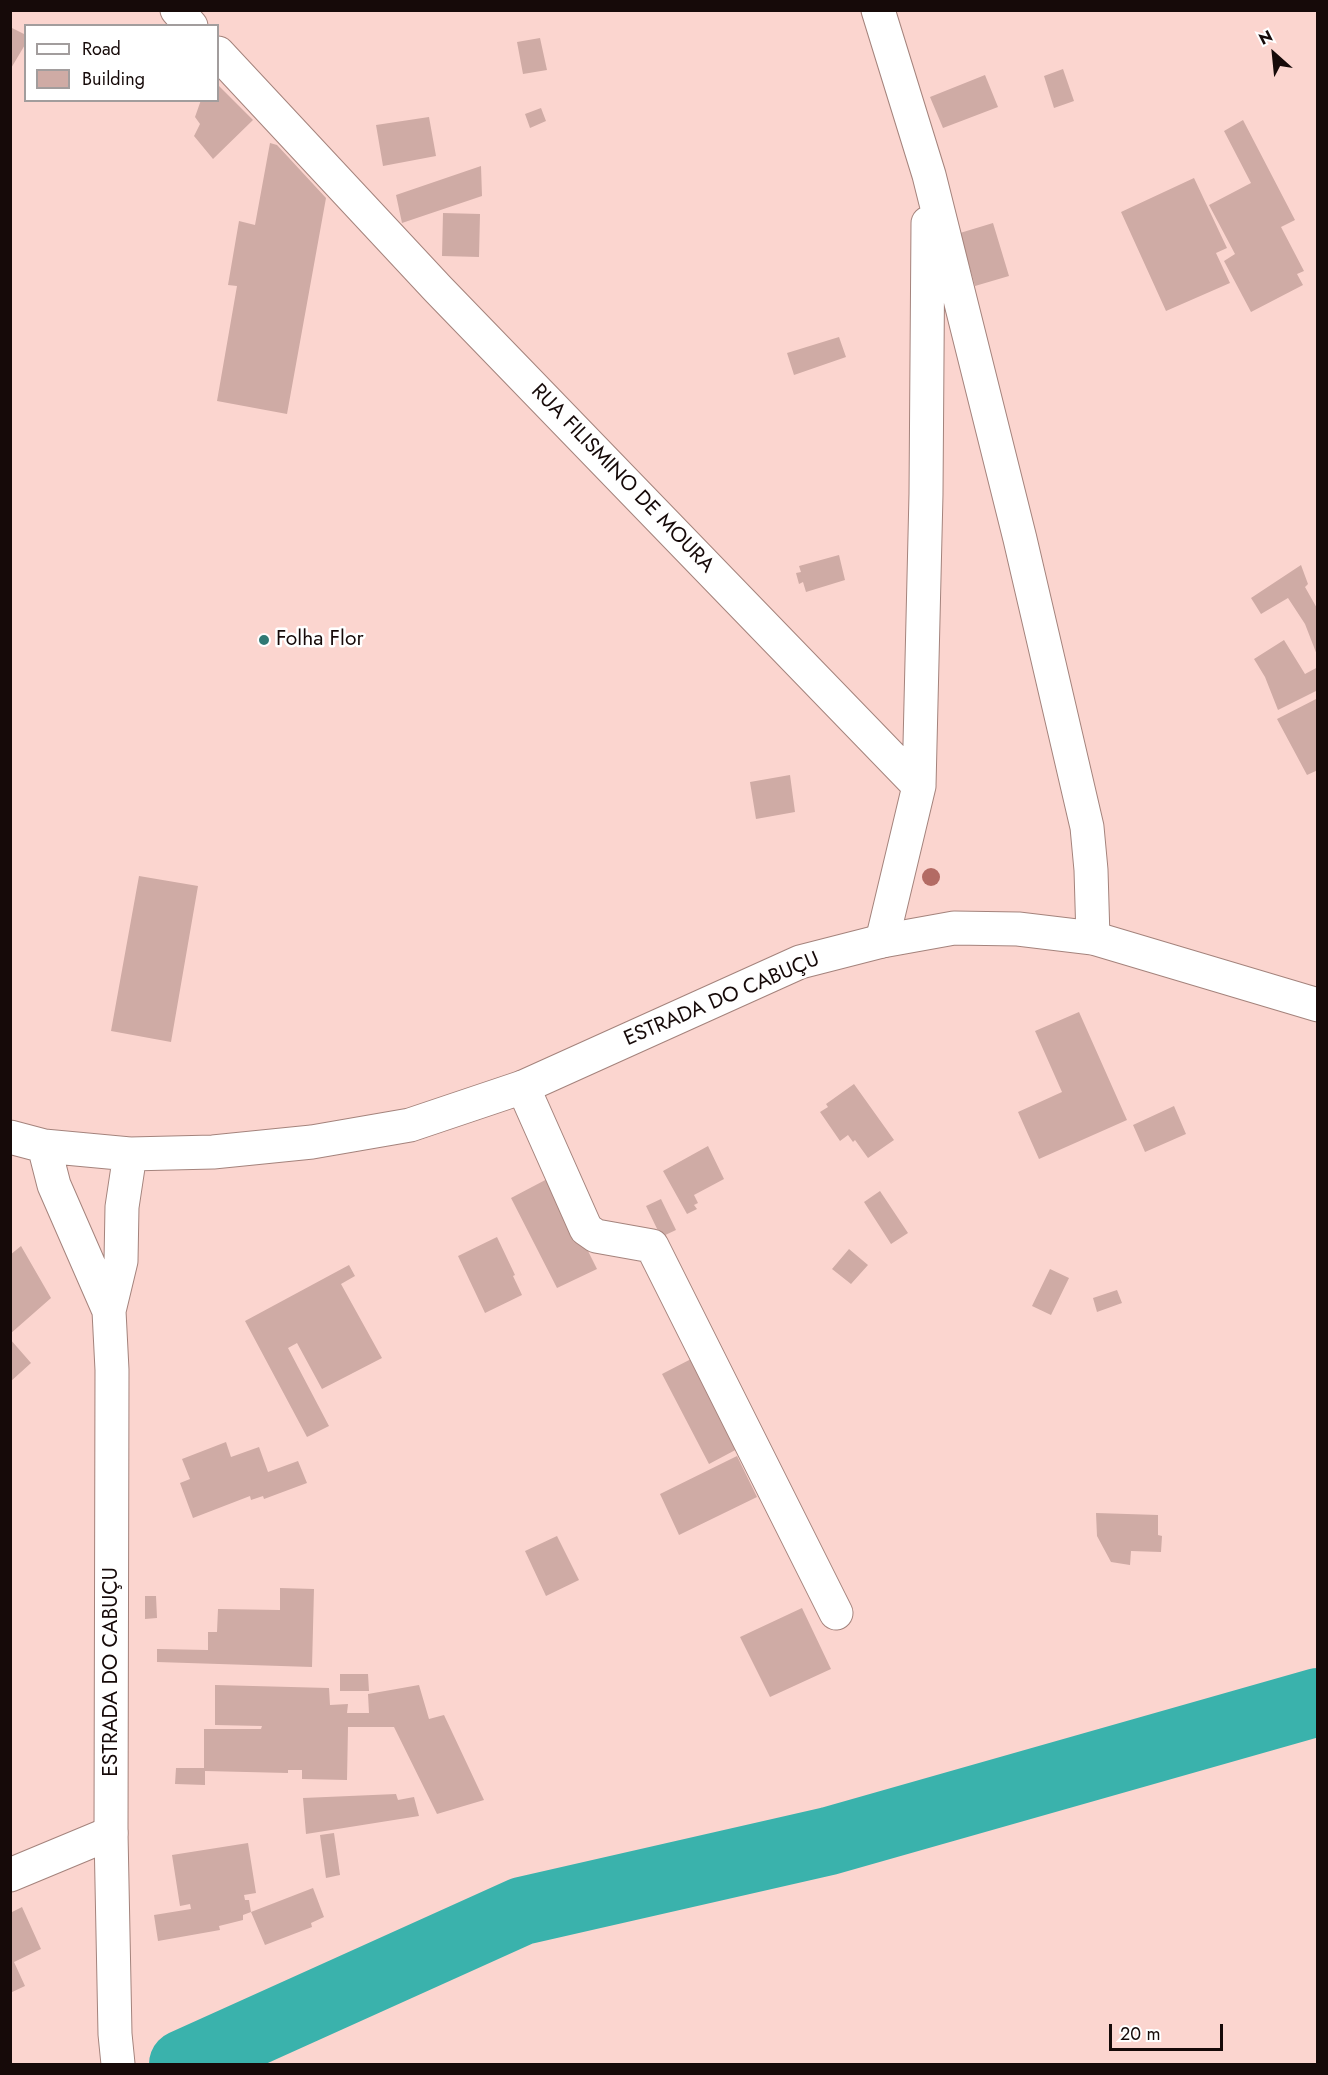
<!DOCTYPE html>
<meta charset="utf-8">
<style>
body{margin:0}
#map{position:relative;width:1328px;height:2075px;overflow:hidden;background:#fbd5cf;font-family:Jost,sans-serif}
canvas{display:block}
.frame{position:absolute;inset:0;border:12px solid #160a09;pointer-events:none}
.legend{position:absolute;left:24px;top:24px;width:195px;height:78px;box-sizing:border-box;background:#fff;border:2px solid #a29d9d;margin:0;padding:8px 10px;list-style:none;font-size:18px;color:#160a09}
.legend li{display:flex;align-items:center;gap:12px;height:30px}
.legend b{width:30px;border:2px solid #a29d9d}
.north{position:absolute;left:1244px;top:24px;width:60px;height:60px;-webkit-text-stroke:4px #fff;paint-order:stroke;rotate:333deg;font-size:16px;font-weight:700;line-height:24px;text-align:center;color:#160a09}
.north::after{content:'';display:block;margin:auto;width:21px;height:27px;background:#160a09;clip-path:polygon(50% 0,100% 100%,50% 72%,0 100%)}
.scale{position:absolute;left:1109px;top:2024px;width:114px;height:27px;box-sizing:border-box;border:3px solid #160a09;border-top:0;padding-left:8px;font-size:18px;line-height:21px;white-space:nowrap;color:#160a09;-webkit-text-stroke:4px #fff;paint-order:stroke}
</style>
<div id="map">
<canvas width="1328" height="2075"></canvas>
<div class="frame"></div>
<ul class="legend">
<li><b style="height:8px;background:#fff"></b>Road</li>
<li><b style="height:16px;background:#cfaba5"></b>Building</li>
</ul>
<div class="north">N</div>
<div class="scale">20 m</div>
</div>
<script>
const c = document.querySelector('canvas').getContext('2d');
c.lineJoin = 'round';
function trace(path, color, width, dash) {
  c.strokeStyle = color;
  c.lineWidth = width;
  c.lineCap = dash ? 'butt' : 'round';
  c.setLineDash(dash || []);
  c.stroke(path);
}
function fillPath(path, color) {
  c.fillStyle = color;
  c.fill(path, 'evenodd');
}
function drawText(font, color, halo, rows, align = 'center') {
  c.font = font + ' Jost,sans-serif';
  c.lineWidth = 5;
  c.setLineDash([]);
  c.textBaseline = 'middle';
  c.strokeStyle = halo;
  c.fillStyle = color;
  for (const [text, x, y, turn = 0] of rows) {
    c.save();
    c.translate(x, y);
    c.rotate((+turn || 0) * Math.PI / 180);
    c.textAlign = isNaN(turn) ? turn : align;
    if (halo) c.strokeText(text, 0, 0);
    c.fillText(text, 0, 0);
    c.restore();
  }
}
const river = new Path2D(`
 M183,2064L522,1911L829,1841L1318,1702`);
const building = new Path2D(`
 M10,27L26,35V43L10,70Z
 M540,38L547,70L523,74L517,42Z
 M1063,69L1074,101L1054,108L1044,76Z
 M985,75L998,107L943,128L930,97Z
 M218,85L253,120L213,159L194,136L200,124L195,117L201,100H218Z
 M541,108L546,121L530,128L525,114Z
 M429,117L436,156L383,166L376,125Z
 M1243,120L1295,220L1281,227L1304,271L1297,274L1303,285L1251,312L1224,261L1235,254L1209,205L1251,183L1224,131Z
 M270,143L277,145L326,198L287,414L217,401L237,286L228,285L239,221L255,225Z
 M481,166L482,196L402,223L396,195Z
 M1194,178L1227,248L1216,253L1230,283L1166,311L1121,212Z
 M443,213L480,214L479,257L442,256Z
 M993,223L1009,276L975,286L960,233Z
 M839,337L846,357L794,375L787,353Z
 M839,555L845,580L806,592L803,582L799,584L796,573L801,572L799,566Z
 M1301,565L1308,584L1305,587L1318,610L1317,655L1305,624L1288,598L1261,614L1251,598Z
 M1284,640L1305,674L1318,667V690L1278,710L1265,677L1254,659Z
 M1318,698V770L1307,775L1277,719Z
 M790,775L795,812L756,819L750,782Z
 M139,876L198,886L171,1042L111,1031Z
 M1079,1012L1127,1120L1039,1159L1018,1112L1062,1092L1035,1031Z
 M854,1084L894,1140L868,1158L855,1140L853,1142L848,1135L840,1141L820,1112L828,1107L826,1104Z
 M1174,1106L1186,1134L1145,1152L1133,1125Z
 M708,1146L724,1179L694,1195L698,1203L694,1205L697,1209L687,1214L663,1171Z
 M551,1177L597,1269L557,1288L511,1198Z
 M880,1191L908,1233L891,1244L864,1202Z
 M661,1199L676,1230L661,1237L646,1206Z
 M497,1237L515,1275L513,1276L522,1295L485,1313L458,1256Z
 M21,1246L51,1298L10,1334V1255Z
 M849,1249L868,1265L851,1284L832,1269Z
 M349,1265L355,1276L341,1284L382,1358L322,1389L297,1343L288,1348L329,1426L307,1437L245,1321Z
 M1050,1269L1069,1278L1051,1315L1032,1306Z
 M1117,1290L1122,1303L1097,1312L1093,1298Z
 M10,1339L31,1363L10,1382Z
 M695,1357L741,1447L709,1464L662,1374Z
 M226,1442L231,1457L259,1447L268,1472L298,1461L307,1483L264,1499L263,1496L251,1500L250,1496L193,1518L180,1483L190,1479L182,1459Z
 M737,1456L757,1497L679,1535L660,1494Z
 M1096,1513L1158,1515V1535L1162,1536L1161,1552L1131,1551L1130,1565L1111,1562L1097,1536Z
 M557,1536L579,1580L546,1596L525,1551Z
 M280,1588L314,1589L312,1667L157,1662V1649L208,1650V1632H217L218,1609L280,1610Z
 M145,1596H156L157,1618L145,1619Z
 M802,1608L831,1669L770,1697L740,1637Z
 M340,1674H368L369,1691H340Z
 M215,1685L329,1688L330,1705L348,1704L347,1713H369L368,1694L419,1685L429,1719L444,1715L484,1800L437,1814L394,1727H348L347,1780L302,1779V1770H288V1773L205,1771V1785L175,1784L176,1768H204V1729H261L262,1726L215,1725Z
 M396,1794L398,1800L414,1797L419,1816L306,1834L303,1798Z
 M334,1833L340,1875L326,1878L320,1835Z
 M248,1843L256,1893L244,1895L245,1900H249L251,1912L243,1915V1920L219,1926L220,1930L158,1941L154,1915L191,1909L190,1904L180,1906L172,1855Z
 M313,1888L324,1917L311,1923L312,1927L265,1945L251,1912Z
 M22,1907L41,1949L14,1962L25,1986L10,1993V1913Z`);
const street = new Path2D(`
 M177,10L191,26
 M878,10L929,175L1020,539L1087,827L1091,870L1093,938
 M218,53L438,289L919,786L882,941
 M919,786L926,494L928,223
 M523,1087L586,1229L596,1236L652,1246L836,1613
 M10,1875L111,1833`);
const secondary = new Path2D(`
 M10,1137L44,1146L130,1154L213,1152L312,1142L410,1125L523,1087L800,962L882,941L954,928L1018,929L1093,938L1318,1005
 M44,1146L54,1185L109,1311
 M118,2064L115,2034L111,1833L112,1370L109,1311L121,1261L122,1207L130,1154`);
const trees = [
 [931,877]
];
const markers = [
 [264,640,6,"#307974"]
];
const streetNames = [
 ["RUA FILISMINO DE MOURA",622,479,46],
 ["ESTRADA DO CABUÇU",722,1000,-23],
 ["ESTRADA DO CABUÇU",112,1672,-90]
];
const poiNames = [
 ["Folha Flor",276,640]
];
trace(river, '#3ab2ac', 68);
fillPath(building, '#cfaba5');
trace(street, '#a4837c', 35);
trace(secondary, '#a4837c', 35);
trace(street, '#fff', 33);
trace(secondary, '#fff', 33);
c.fillStyle = '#b36b64';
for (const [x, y] of trees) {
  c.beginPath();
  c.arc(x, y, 9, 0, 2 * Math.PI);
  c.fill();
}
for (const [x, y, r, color] of markers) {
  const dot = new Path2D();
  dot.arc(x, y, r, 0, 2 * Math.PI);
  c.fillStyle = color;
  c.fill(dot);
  trace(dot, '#fff', 2);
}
drawText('21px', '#160a09', '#fff', streetNames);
drawText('21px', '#160a09', '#fff', poiNames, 'left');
</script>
